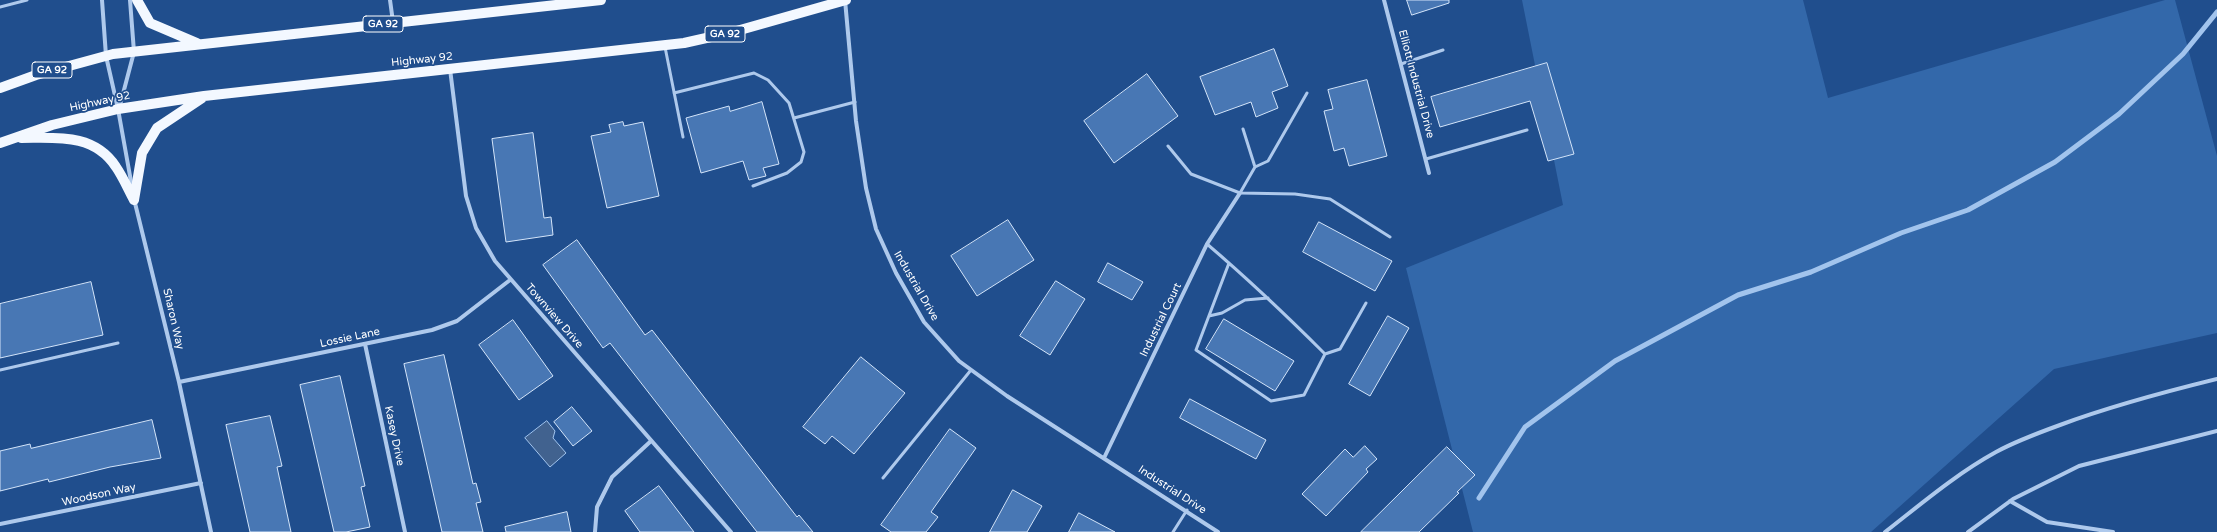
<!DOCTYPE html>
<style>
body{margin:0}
canvas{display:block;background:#204e8d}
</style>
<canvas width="2217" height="532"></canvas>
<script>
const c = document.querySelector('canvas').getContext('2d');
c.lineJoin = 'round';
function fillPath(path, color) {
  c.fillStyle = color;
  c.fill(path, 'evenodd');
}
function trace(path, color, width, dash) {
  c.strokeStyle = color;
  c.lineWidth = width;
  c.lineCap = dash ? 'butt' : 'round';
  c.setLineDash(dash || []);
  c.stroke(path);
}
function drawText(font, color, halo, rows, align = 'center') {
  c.font = font + ' "Varela Round",sans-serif';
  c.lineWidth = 3.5;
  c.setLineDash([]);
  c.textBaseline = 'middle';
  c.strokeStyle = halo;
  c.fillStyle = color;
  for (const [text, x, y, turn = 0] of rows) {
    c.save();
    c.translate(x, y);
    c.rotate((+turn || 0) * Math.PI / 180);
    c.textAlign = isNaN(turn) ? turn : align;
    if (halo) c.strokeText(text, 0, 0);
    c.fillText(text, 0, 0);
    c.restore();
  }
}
const green = new Path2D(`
 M1522,0H1803L1828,98L2165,0H2175L2217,156V333L2054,369L1871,532H1473L1406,268L1563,205Z`);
const water = new Path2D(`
 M547,421L555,431L553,438L566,453L550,467L525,438Z`);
const stream = new Path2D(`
 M1479,498L1525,427L1615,361L1738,295L1811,272L1901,233L1968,210L2055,162L2119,114L2183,54L2217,12`);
const building = new Path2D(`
 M1407,0H1449V3L1412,15Z
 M1274,49L1288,86L1272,92L1278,108L1256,117L1251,102L1215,115L1200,77Z
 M1547,63L1574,154L1548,161L1530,101L1440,127L1431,97Z
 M1147,74L1178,116L1114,163L1084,121Z
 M1367,80L1387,156L1349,166L1344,148L1334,151L1324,111L1333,109L1328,90Z
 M762,102L779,164L763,168L766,176L749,180L743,161L701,173L686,118L729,106L730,111Z
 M623,122L624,126L643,122L659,196L607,208L591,136L611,132L609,125Z
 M533,133L544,218L551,217L553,235L506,242L492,139Z
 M1008,220L1034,260L977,296L951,256Z
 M1319,222L1392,261L1375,291L1303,252Z
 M577,240L645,335L652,330L797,517L799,515L813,532H757L610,343L603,348L543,265Z
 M1108,263L1143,282L1132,300L1098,282Z
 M1056,281L1085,299L1050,355L1020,336Z
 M91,282L103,335L0,358V304Z
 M1388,316L1409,328L1370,396L1349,384Z
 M1224,319L1294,361L1275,391L1206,349Z
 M513,320L553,376L519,400L479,345Z
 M444,355L473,484L476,483L481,502L476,503L483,532H442L404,364Z
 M861,357L905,393L854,454L832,436L825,444L803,427Z
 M340,376L365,486L361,487L370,527L346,532H334L300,385Z
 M1190,399L1266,440L1256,459L1180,418Z
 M572,407L592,431L573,446L554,422Z
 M270,416L282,466L277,467L291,532H250L226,425Z
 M152,420L161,458L110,467L49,482L48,479L0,491V451L30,444L31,448Z
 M950,429L976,448L931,512L938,517L926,532H891L881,525Z
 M1365,446L1377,459L1366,469L1368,472L1326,516L1302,494L1345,449L1353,457Z
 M1447,447L1475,475L1457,492L1459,493L1419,532H1361Z
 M659,486L694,532H640L625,511Z
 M1013,490L1042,506L1027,532H990Z
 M567,512L571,532H506L505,527Z
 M1079,513L1115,532H1069Z`);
const lane = new Path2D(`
 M0,7L27,0
 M665,47L683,137
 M1401,64L1443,50
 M674,93L754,73L768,80L789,103L804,152L801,162L787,173L753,186
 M794,118L855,102
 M1243,129L1255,167
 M1168,146L1191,174L1240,193L1295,194L1330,199L1390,237
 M1426,159L1527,130
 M1240,193L1255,167L1268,161L1307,93
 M1207,244C1248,279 1287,316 1325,354L1304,395L1271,401L1196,350L1229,263
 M1209,316L1222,313L1245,300L1268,298
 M1325,354L1340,349L1366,303
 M0,370L118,343
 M883,478L971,370
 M1173,532L1187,510`);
const street = new Path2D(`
 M102,0L106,56L118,109L132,187
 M390,0L393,22
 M845,0L856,121L866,188L876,229L896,273L924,322L959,361L1007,396L1218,532
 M1384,0L1429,173
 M450,69L466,196L476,228L495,261L731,532
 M119,109L134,52L130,0
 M134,199L179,382L211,532
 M365,344L405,532
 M179,382L432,330L457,321L510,280
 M1104,458L1207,244L1240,193
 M2010,501L2047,522L2113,532
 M0,524L201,483
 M595,532L597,507L612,477L651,441
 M1885,532C1921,504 1956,474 1996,452C2016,441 2038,433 2060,425C2111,406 2164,392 2217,379
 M1968,532L2013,499L2079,466L2217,431`);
const primary = new Path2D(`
 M137,0L150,23L197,43
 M0,88L36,75L113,54L601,0
 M21,138C56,138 94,133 116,167C123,177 128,189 134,200
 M0,143L52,125L118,109L204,96L684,43L733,32L846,0
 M134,200L142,153L157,128L202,98`);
const shields = [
 [383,24,40],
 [725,34,40],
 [52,70,40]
];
const shieldNames = [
 ["GA 92",383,24],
 ["GA 92",725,34],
 ["GA 92",52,70]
];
const streetNames = [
 ["Highway 92",422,60,-6],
 ["Elliott Industrial Drive",1416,84,75],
 ["Highway 92",100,102,-12],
 ["Industrial Drive",916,286,60],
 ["Townview Drive",554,316,49],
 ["Sharon Way",173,319,77],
 ["Industrial Court",1161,320,-64],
 ["Lossie Lane",350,338,-12],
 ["Kasey Drive",394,436,78],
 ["Industrial Drive",1172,490,33],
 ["Woodson Way",99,495,-12]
];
fillPath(green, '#3368aa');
fillPath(water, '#41628f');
trace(water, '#a2c4ed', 1);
trace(stream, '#a2c4ed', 5);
fillPath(building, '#4877b4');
trace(building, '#d3e4f9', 1);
trace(lane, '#aec9ec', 3);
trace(street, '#aec9ec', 4);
trace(primary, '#f3f8ff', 10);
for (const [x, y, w] of shields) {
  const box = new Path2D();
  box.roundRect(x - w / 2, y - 8, w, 16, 3);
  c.fillStyle = '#204e8d';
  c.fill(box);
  trace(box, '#fff', 1);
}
drawText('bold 10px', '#fff', null, shieldNames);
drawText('11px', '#fff', '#204e8d', streetNames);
</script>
